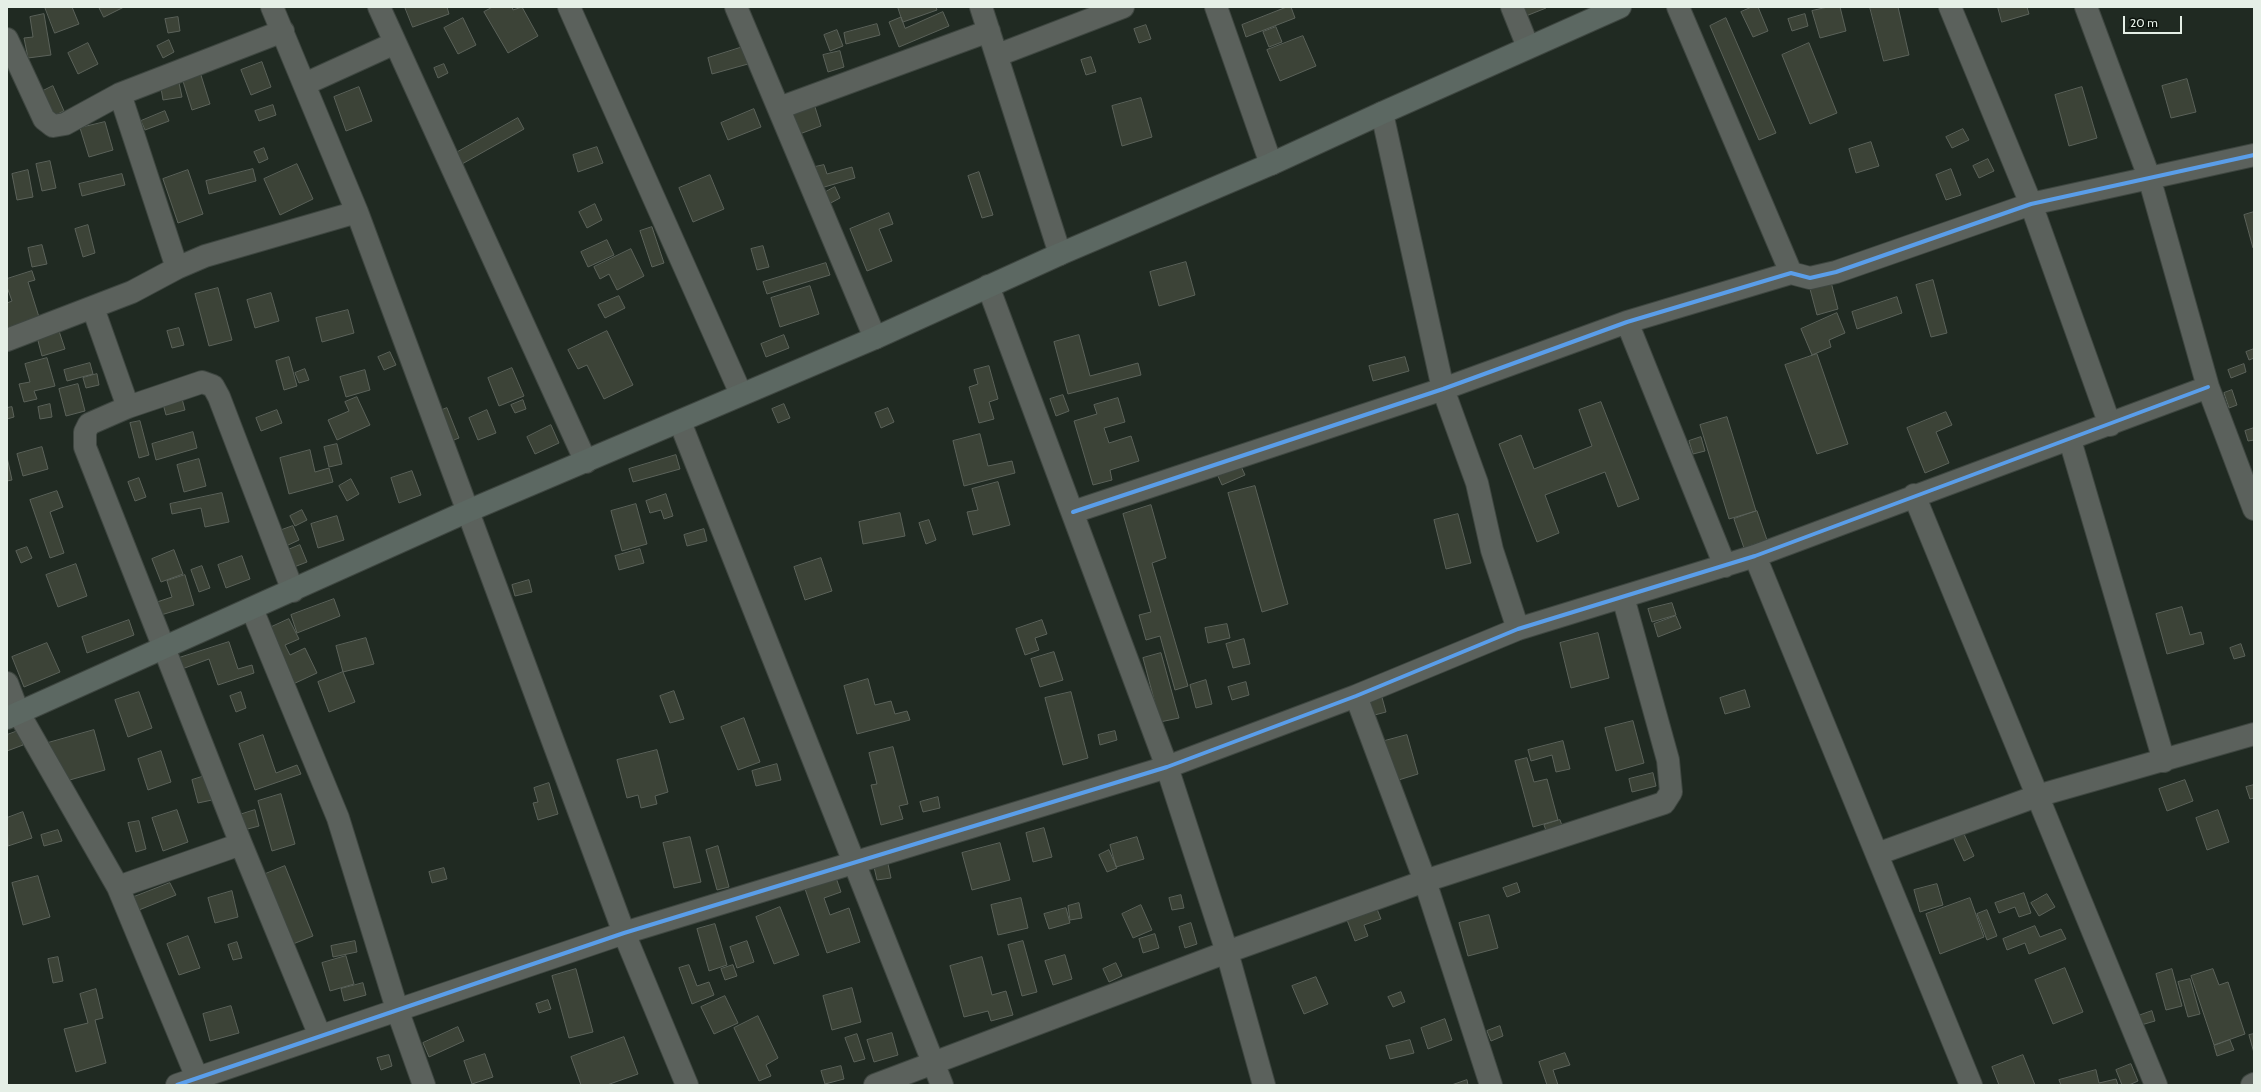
<!DOCTYPE html>
<style>
body{margin:0}
#map{position:relative;width:2261px;height:1092px;overflow:hidden;background:#202a22;font-family:Cabin,sans-serif}
canvas{display:block}
.frame{position:absolute;inset:0;border:8px solid #e5efe6;pointer-events:none}
.scale{position:absolute;left:2123px;top:16px;width:59px;height:18px;box-sizing:border-box;border:2px solid #e5efe6;border-top:0;padding-left:5px;font-size:12px;line-height:14px;white-space:nowrap;color:#e5efe6;-webkit-text-stroke:3px #0c130d;paint-order:stroke}
</style>
<div id="map">
<canvas width="2261" height="1092"></canvas>
<div class="frame"></div>
<div class="scale">20 m</div>
</div>
<script>
const c = document.querySelector('canvas').getContext('2d');
c.lineJoin = 'round';
function fillPath(path, color) {
  c.fillStyle = color;
  c.fill(path, 'evenodd');
}
function trace(path, color, width, dash) {
  c.strokeStyle = color;
  c.lineWidth = width;
  c.lineCap = dash ? 'butt' : 'round';
  c.setLineDash(dash || []);
  c.stroke(path);
}
const building = new Path2D(`
 M45,7H72L79,24L55,33Z
 M99,7H124L104,17Z
 M405,7H447L449,14L413,27Z
 M493,7H512L513,10L522,7L538,36L508,53L484,12Z
 M898,7H936L937,10L903,22Z
 M1287,7H1291L1295,18L1246,37L1242,25Z
 M1522,7H1545L1546,8L1526,16Z
 M1752,7H1758L1768,31L1753,37L1741,12Z
 M1828,7H1840L1846,31L1820,38L1812,11Z
 M1870,7H1898L1909,55L1884,61Z
 M1998,7H2027L2029,14L2002,22Z
 M943,12L949,26L899,47L889,22L901,17L905,28Z
 M44,14L51,55L28,58L24,38L33,37L30,17Z
 M1805,14L1808,26L1792,31L1788,19Z
 M178,17L180,31L168,33L165,19Z
 M463,18L476,45L458,54L444,28Z
 M1726,18L1776,133L1759,140L1710,26Z
 M877,24L880,35L846,44L844,33Z
 M1146,25L1151,39L1139,43L1134,29Z
 M1276,27L1282,42L1269,47L1263,32Z
 M837,30L843,46L830,51L824,35Z
 M1303,36L1316,66L1280,81L1267,50Z
 M169,40L174,52L163,58L157,46Z
 M88,43L98,64L78,74L68,53Z
 M1809,43L1837,113L1810,124L1782,55Z
 M743,47L748,64L712,74L708,58Z
 M840,51L844,67L828,72L823,55Z
 M1091,57L1096,72L1086,75L1081,60Z
 M262,62L271,87L251,95L241,70Z
 M444,64L448,73L438,78L434,68Z
 M200,72L210,104L192,110L182,78Z
 M178,78L182,97L163,100L160,82Z
 M2187,79L2196,112L2171,118L2162,86Z
 M53,86L64,111L51,117L41,92Z
 M359,87L372,121L346,131L334,97Z
 M2082,87L2097,138L2069,146L2055,95Z
 M1141,98L1152,137L1122,146L1112,106Z
 M273,105L276,115L259,121L255,111Z
 M815,107L821,126L797,135L790,116Z
 M754,109L761,127L728,140L721,123Z
 M165,111L169,121L145,130L141,121Z
 M518,118L524,129L462,164L456,153Z
 M105,122L113,150L89,157L80,128Z
 M1963,129L1969,140L1952,148L1946,137Z
 M1871,142L1879,166L1856,173L1849,149Z
 M597,147L603,163L578,172L573,155Z
 M264,148L268,159L259,163L254,152Z
 M1988,159L1994,171L1979,178L1973,166Z
 M50,161L56,188L42,191L36,164Z
 M297,164L313,199L280,215L264,179Z
 M824,165L827,174L852,167L855,178L821,188L815,167Z
 M253,169L256,181L209,194L206,181Z
 M1951,169L1961,195L1946,200L1936,175Z
 M28,170L33,197L17,200L12,174Z
 M188,170L203,214L178,223L163,179Z
 M979,172L993,215L982,218L968,176Z
 M122,174L125,185L82,196L79,184Z
 M710,175L724,209L693,222L679,188Z
 M835,187L840,198L827,205L822,194Z
 M595,204L602,220L587,228L579,212Z
 M2254,212V248H2253L2244,215Z
 M889,213L893,224L879,229L892,261L867,271L850,229Z
 M88,225L95,253L83,257L75,229Z
 M652,227L664,263L652,267L640,231Z
 M607,240L614,255L588,267L581,252Z
 M42,245L47,264L32,267L28,248Z
 M763,246L769,267L757,270L751,249Z
 M631,249L644,276L617,290L609,274L600,279L594,267Z
 M1186,262L1195,295L1159,306L1150,272Z
 M826,263L830,275L767,294L763,282Z
 M32,271L35,280L28,282L39,317L7,328V303L12,301L7,287V279Z
 M1933,280L1947,333L1931,337L1916,285Z
 M1831,282L1838,309L1817,315L1810,289Z
 M810,286L819,314L780,327L771,298Z
 M218,288L232,340L209,346L195,294Z
 M271,293L279,321L255,328L247,300Z
 M619,296L625,308L605,318L598,305Z
 M1897,297L1902,313L1857,329L1852,312Z
 M348,310L354,333L322,342L316,318Z
 M1837,313L1845,333L1829,340L1831,347L1812,355L1801,329Z
 M179,328L184,345L172,348L167,331Z
 M59,331L65,349L42,356L37,337Z
 M607,331L633,385L604,399L587,365L578,369L568,350Z
 M784,335L789,348L766,357L761,344Z
 M1079,335L1090,376L1138,363L1141,375L1068,394L1054,342Z
 M2254,349V358L2249,360L2246,352Z
 M390,352L396,365L384,370L378,357Z
 M1817,354L1848,444L1817,454L1785,365Z
 M289,357L297,386L284,390L276,361Z
 M1405,357L1409,371L1373,381L1369,366Z
 M47,358L55,386L34,391L37,399L24,402L19,384L30,382L25,364Z
 M90,363L93,374L67,381L64,370Z
 M2244,364L2246,372L2231,378L2228,370Z
 M989,366L998,399L989,402L994,419L979,423L969,387L978,384L974,370Z
 M512,368L524,396L499,406L488,378Z
 M305,369L309,380L299,383L295,373Z
 M365,370L370,390L346,397L340,377Z
 M97,374L99,385L86,388L83,378Z
 M78,384L85,411L66,416L59,389Z
 M2232,390L2237,405L2229,408L2224,393Z
 M181,395L185,410L166,415L162,400Z
 M1063,395L1069,411L1056,416L1050,399Z
 M357,397L370,425L337,440L328,420L349,411L345,402Z
 M1118,398L1125,422L1104,428L1109,443L1131,436L1139,461L1110,470L1112,480L1093,485L1074,421L1097,414L1094,405Z
 M523,400L526,409L515,413L511,405Z
 M1601,402L1639,499L1618,507L1605,472L1545,495L1559,533L1537,542L1499,444L1521,435L1534,469L1592,446L1579,410Z
 M50,404L52,417L40,419L38,407Z
 M784,404L790,418L778,423L772,409Z
 M12,407L14,417L7,419V408Z
 M447,408L459,438L446,443L435,413Z
 M888,408L894,422L881,428L875,413Z
 M277,410L282,423L261,431L256,418Z
 M487,410L496,433L478,440L469,418Z
 M1946,412L1952,425L1936,432L1949,463L1925,473L1907,428Z
 M1727,417L1756,511L1729,519L1700,425Z
 M140,421L149,455L139,458L130,423Z
 M551,425L559,443L535,454L527,437Z
 M2254,428V440L2248,441L2245,431Z
 M193,432L197,448L156,460L152,444Z
 M980,434L988,466L1012,461L1015,473L964,486L953,441Z
 M1701,437L1705,451L1693,454L1689,441Z
 M337,444L342,464L329,467L324,447Z
 M42,447L48,469L23,476L17,454Z
 M310,450L315,472L329,468L333,482L289,494L280,458Z
 M676,455L680,469L633,482L629,469Z
 M7,457L12,480L7,481Z
 M199,459L206,486L184,492L177,465Z
 M1240,464L1245,475L1222,485L1217,474Z
 M412,471L421,495L399,503L391,478Z
 M139,478L146,497L135,501L128,482Z
 M351,479L359,494L347,501L339,486Z
 M998,482L1010,525L973,535L967,512L978,510L972,489Z
 M1255,486L1288,604L1262,612L1228,493Z
 M57,491L63,507L50,512L64,553L50,558L30,500Z
 M222,493L229,522L205,527L201,508L172,514L170,504Z
 M666,494L673,516L664,519L661,510L650,513L646,501Z
 M636,504L647,544L622,551L611,511Z
 M1151,505L1166,558L1152,563L1188,686L1175,690L1160,636L1146,640L1139,615L1151,612L1123,514Z
 M302,510L307,520L295,526L290,516Z
 M1757,511L1767,540L1744,548L1734,519Z
 M900,513L905,536L863,544L859,522Z
 M1458,514L1471,563L1446,569L1434,520Z
 M337,516L344,540L318,548L311,524Z
 M929,520L936,540L926,544L919,523Z
 M293,526L299,540L286,546L279,531Z
 M704,529L707,541L687,546L684,535Z
 M300,545L307,562L294,567L288,550Z
 M27,547L32,558L21,563L16,551Z
 M640,549L644,563L619,570L615,556Z
 M174,550L183,574L161,582L152,559Z
 M242,556L250,579L226,588L218,565Z
 M821,558L832,591L805,600L794,567Z
 M76,564L87,596L58,607L46,575Z
 M202,566L210,588L199,592L191,570Z
 M185,575L194,605L161,615L157,602L172,597L167,581Z
 M529,580L532,592L515,596L512,585Z
 M334,599L340,616L297,633L291,615Z
 M1672,603L1676,615L1652,622L1648,609Z
 M2182,607L2190,635L2201,632L2204,644L2167,654L2156,614Z
 M1676,616L1681,628L1658,637L1654,624Z
 M289,619L299,639L285,645L290,655L305,648L317,673L291,685L265,630Z
 M129,620L134,635L87,653L82,637Z
 M1042,620L1047,634L1035,638L1039,650L1025,655L1016,629Z
 M1227,624L1230,638L1208,643L1205,628Z
 M1598,633L1609,678L1571,688L1560,643Z
 M366,638L374,664L343,672L336,646Z
 M1244,639L1250,664L1233,668L1226,644Z
 M229,642L238,669L252,665L254,673L218,685L209,659L182,669L179,658Z
 M47,643L60,672L24,687L12,657Z
 M2241,644L2245,656L2234,659L2230,648Z
 M1054,652L1063,680L1040,687L1031,659Z
 M1161,653L1179,718L1160,722L1143,658Z
 M343,672L355,702L329,712L318,682Z
 M868,679L875,705L891,701L895,714L907,711L910,720L857,734L844,686Z
 M1206,680L1212,704L1196,708L1190,685Z
 M1246,682L1249,695L1232,700L1228,687Z
 M1380,690L1386,712L1367,717L1362,695Z
 M1745,690L1750,707L1725,714L1720,698Z
 M674,691L684,719L670,723L660,696Z
 M139,692L152,728L128,737L115,700Z
 M241,692L246,708L236,712L230,696Z
 M1071,692L1088,758L1063,765L1045,698Z
 M744,718L760,762L738,770L721,727Z
 M1633,721L1644,763L1616,771L1605,728Z
 M94,730L105,770L59,783L48,743Z
 M18,731L23,745L7,751V735Z
 M1115,731L1117,740L1100,745L1098,735Z
 M263,735L276,773L297,765L301,774L255,790L239,744Z
 M1407,735L1418,774L1392,782L1381,742Z
 M1563,741L1570,769L1556,772L1552,755L1531,761L1528,750Z
 M893,747L908,804L899,806L903,819L881,825L871,785L877,784L869,753Z
 M657,750L668,792L655,796L657,804L641,808L638,795L627,798L617,760Z
 M161,751L171,782L148,790L138,759Z
 M1527,758L1534,782L1547,779L1558,820L1533,827L1515,761Z
 M777,764L781,780L756,786L752,771Z
 M1653,773L1656,786L1632,792L1629,779Z
 M205,776L212,800L198,803L192,780Z
 M2185,780L2193,801L2167,811L2159,789Z
 M549,783L558,814L538,820L533,803L538,802L534,788Z
 M2254,785V798L2250,799L2246,787Z
 M281,794L295,844L272,851L258,801Z
 M938,797L940,808L923,812L920,802Z
 M177,810L188,842L163,851L152,818Z
 M255,810L259,826L240,831L236,816Z
 M2218,810L2229,842L2207,850L2196,818Z
 M23,812L32,838L8,846L7,818Z
 M1560,820L1563,828L1547,833L1544,825Z
 M139,821L146,849L136,852L128,823Z
 M1044,828L1052,857L1033,862L1026,833Z
 M58,830L62,841L44,846L41,835Z
 M1964,834L1974,856L1964,861L1954,839Z
 M690,837L701,882L674,888L663,843Z
 M1137,837L1144,859L1116,867L1110,845Z
 M1000,843L1010,880L972,890L962,853Z
 M718,846L729,887L717,890L706,850Z
 M1109,850L1117,868L1107,872L1099,855Z
 M888,864L891,878L877,880L874,867Z
 M285,866L313,936L293,944L263,875Z
 M444,868L447,879L432,883L429,872Z
 M834,872L841,892L824,898L830,915L849,908L860,942L827,953L803,883Z
 M38,876L50,917L23,925L12,883Z
 M170,883L176,895L139,910L134,897Z
 M1517,883L1520,892L1507,897L1503,888Z
 M1937,884L1943,905L1920,912L1914,890Z
 M232,891L238,917L215,923L208,898Z
 M2024,893L2031,913L2019,917L2015,907L1999,913L1995,903Z
 M2047,894L2055,907L2039,916L2031,903Z
 M1181,895L1184,908L1172,910L1169,898Z
 M1021,898L1028,928L998,935L991,905Z
 M1970,898L1984,937L1940,954L1926,914Z
 M1079,903L1082,918L1070,920L1068,906Z
 M1141,905L1152,930L1133,938L1122,914Z
 M780,907L799,955L774,964L756,917Z
 M1066,908L1070,923L1049,929L1044,914Z
 M1377,909L1381,919L1364,925L1368,936L1355,941L1347,920Z
 M1987,910L1997,936L1987,940L1977,914Z
 M1489,915L1498,948L1468,956L1459,923Z
 M1191,923L1197,944L1185,948L1179,927Z
 M715,924L727,965L709,971L697,929Z
 M2035,926L2040,937L2061,929L2066,939L2029,954L2025,943L2007,950L2003,939Z
 M1155,934L1159,948L1143,953L1139,939Z
 M188,936L200,968L179,975L167,944Z
 M355,941L357,952L333,957L331,946Z
 M747,941L754,962L737,968L730,947Z
 M1023,941L1037,992L1022,996L1008,945Z
 M237,942L242,958L233,960L228,945Z
 M1065,955L1072,979L1053,985L1045,961Z
 M346,956L354,984L330,991L322,963Z
 M58,957L63,981L53,983L48,959Z
 M982,957L992,995L1006,991L1013,1015L991,1021L988,1011L964,1017L950,966Z
 M1116,963L1122,976L1109,982L1103,969Z
 M689,965L697,986L709,982L714,995L692,1004L679,968Z
 M733,965L737,976L725,980L721,969Z
 M2065,968L2083,1012L2053,1024L2035,980Z
 M576,969L593,1032L569,1038L552,976Z
 M2172,969L2182,1006L2166,1010L2156,974Z
 M2213,969L2219,985L2228,982L2245,1034L2214,1045L2191,976Z
 M1316,977L1328,1004L1304,1014L1292,986Z
 M2190,979L2200,1014L2188,1017L2178,982Z
 M363,983L366,995L344,1001L341,989Z
 M852,988L861,1022L832,1030L823,996Z
 M96,989L103,1018L95,1020L106,1063L76,1072L64,1029L88,1023L80,994Z
 M1401,992L1405,1002L1393,1007L1388,997Z
 M725,996L738,1023L714,1034L701,1007Z
 M548,1000L551,1009L539,1013L536,1004Z
 M231,1006L239,1033L210,1041L203,1014Z
 M2152,1011L2155,1021L2141,1025L2138,1016Z
 M758,1016L778,1058L766,1065L771,1076L759,1081L734,1028Z
 M1445,1019L1452,1040L1428,1049L1421,1028Z
 M1500,1026L1503,1036L1491,1041L1487,1031Z
 M458,1027L464,1041L429,1057L423,1043Z
 M892,1033L898,1055L874,1062L867,1040Z
 M857,1034L865,1059L854,1062L845,1038Z
 M2254,1034V1053L2249,1035Z
 M624,1037L638,1074L607,1085H581L571,1057Z
 M1410,1040L1414,1053L1390,1059L1386,1046Z
 M2230,1040L2234,1050L2217,1056L2214,1046Z
 M1565,1053L1570,1065L1553,1070L1558,1085H1547L1539,1062Z
 M485,1054L493,1077L472,1084L464,1061Z
 M389,1055L392,1066L381,1070L377,1058Z
 M2023,1055L2035,1085H1999L1992,1067Z
 M2131,1064L2138,1081L2129,1085H2122L2116,1070Z
 M841,1066L844,1079L825,1084L821,1071Z
 M2096,1070L2099,1083L2116,1079L2118,1085H2061L2059,1080Z
 M1467,1080L1468,1085H1452Z`);
const street = new Path2D(`
 M272,7L357,212L624,933L687,1085
 M379,7L586,462
 M569,7L741,394
 M736,7L875,338
 M981,7L1060,254
 M1216,7L1271,164
 M1512,7L1528,47
 M1678,7L1791,273
 M1950,7L2031,204L2110,425
 M2086,7L2149,177L2208,387L2254,509
 M7,39L44,119L53,126L65,124L120,94L283,31
 M998,55L1123,7
 M305,84L395,43
 M120,94L177,268
 M779,108L989,31
 M1382,113L1443,389L1477,483L1492,550L1518,629
 M988,286L1167,767L1227,952L1264,1085
 M93,308L128,407
 M1627,322L1725,566
 M7,340L132,292L177,268L205,256L357,212
 M680,422L942,1085
 M2070,440L2164,761
 M1914,495L2156,1085
 M1073,512L1443,389L1627,322L1791,273L1810,278L1836,272L2031,204L2254,155
 M1755,556L1971,1085
 M293,591L219,397L213,386L202,382L128,407L89,424L85,432V447L241,844L320,1036
 M252,609L338,818L397,1009L424,1085
 M7,683L18,712L118,887L200,1085
 M1356,696L1425,881L1491,1085
 M1877,854L2037,796L2254,734
 M118,887L241,844
 M177,1085L624,933L1167,767L1356,696L1518,629L1755,556L2208,387
 M875,1085L1227,952L1425,881L1664,803L1671,792L1668,760L1623,597
 M2252,1085L2254,1084`);
const secondary = new Path2D(`
 M7,718L468,511L875,338L1060,254L1271,164L1382,113L1620,7`);
const cycleway = new Path2D(`
 M1073,512L1443,389L1627,322L1791,273L1810,278L1836,272L2031,204L2254,155
 M177,1085L624,933L1167,767L1356,696L1518,629L1755,556L2208,387`);
fillPath(building, '#3c4337');
trace(building, '#5b625a', 1);
trace(street, '#3e4640', 24);
trace(secondary, '#3e4640', 24);
trace(street, '#5b615c', 22);
trace(secondary, '#5c6862', 22);
trace(cycleway, '#5a9eea', 4);
</script>
